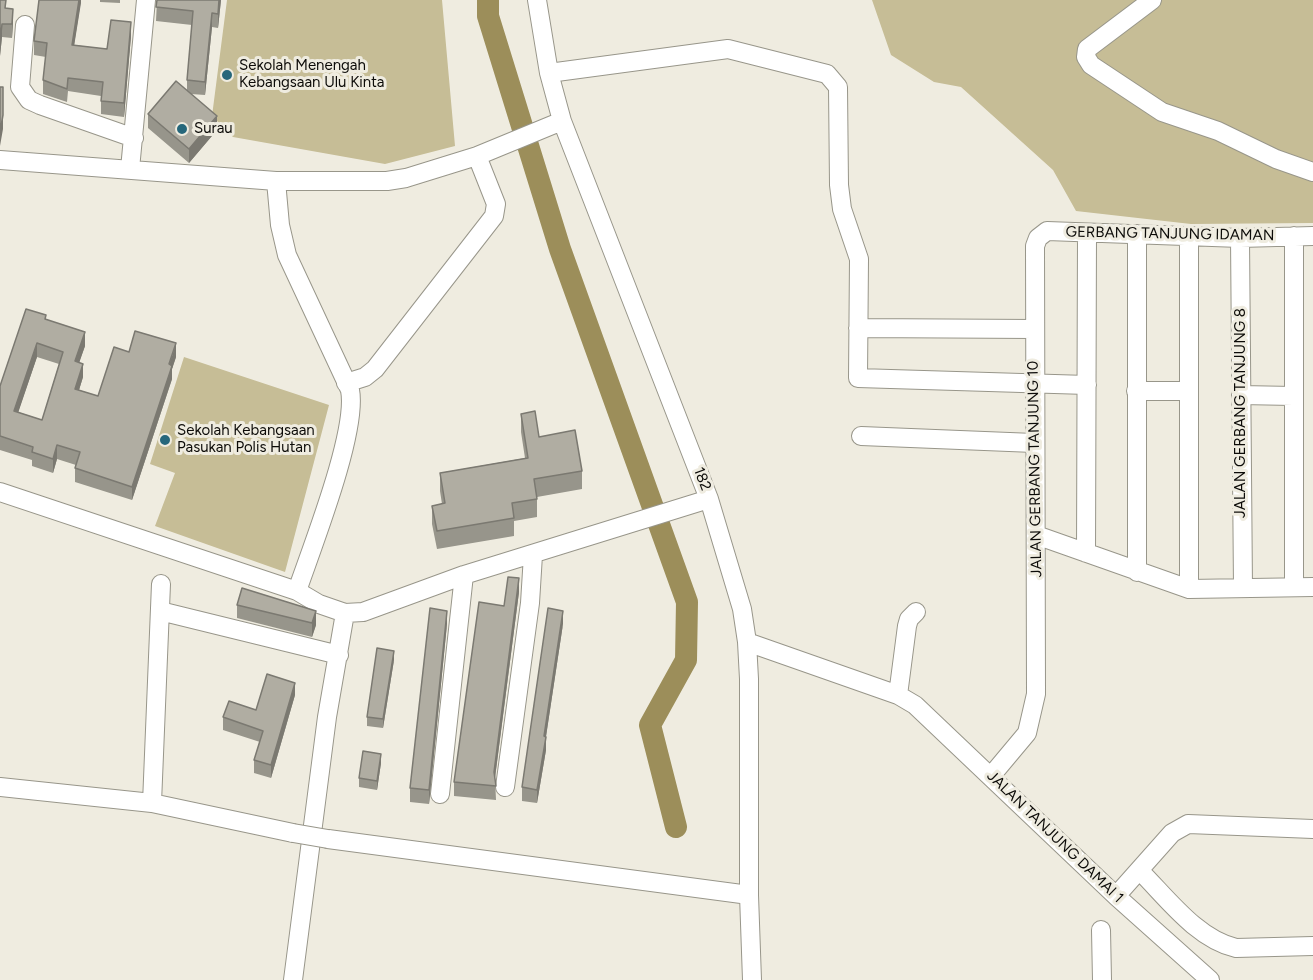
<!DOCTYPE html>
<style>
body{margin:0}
canvas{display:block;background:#efece0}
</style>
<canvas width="1313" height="980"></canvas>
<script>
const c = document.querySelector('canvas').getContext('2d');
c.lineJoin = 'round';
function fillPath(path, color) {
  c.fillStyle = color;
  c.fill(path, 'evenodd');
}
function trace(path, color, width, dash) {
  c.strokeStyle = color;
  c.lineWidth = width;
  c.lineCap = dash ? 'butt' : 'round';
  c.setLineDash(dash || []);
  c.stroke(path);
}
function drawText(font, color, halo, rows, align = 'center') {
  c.font = font + ' Figtree,sans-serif';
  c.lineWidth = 6;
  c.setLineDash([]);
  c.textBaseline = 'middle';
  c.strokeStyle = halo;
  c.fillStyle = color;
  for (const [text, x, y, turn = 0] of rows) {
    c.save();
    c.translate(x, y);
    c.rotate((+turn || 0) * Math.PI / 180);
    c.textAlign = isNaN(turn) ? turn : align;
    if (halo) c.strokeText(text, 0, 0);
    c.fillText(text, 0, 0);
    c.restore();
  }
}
const green = new Path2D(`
 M227,0H442L455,146L385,164L233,137L212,116Z
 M872,0H1313V223L1191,224L1076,211L1053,170L961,87L934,82L891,55Z
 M184,357L329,405L285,572L155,526L175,473L150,464Z`);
const river = new Path2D(`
 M488,0V16L560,249L687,602L686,660L650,725L676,827`);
const minor = new Path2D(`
 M537,0L549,73L562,121L709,499L742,609L747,642L749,679V895L752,980
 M1152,0L1087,49L1086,57L1091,65L1162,112L1218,131L1276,159L1313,172
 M25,25L20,87L29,100L40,105L134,138
 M549,73L728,49L827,74L838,87L839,185L842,209L859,259L858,378L1087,385
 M0,160L276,181H387L406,178L477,156L562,121
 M130,169L146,0
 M276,181L280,225L287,255L350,390C358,431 312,547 297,591
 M1240,238L1243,588
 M858,328L1035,329
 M346,383L365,377L375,369L494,216L496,204L477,156
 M1136,391H1188
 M1241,395L1293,396
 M861,436L1034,443
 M0,492L297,591L319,604L345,613L363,612L464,575L709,499
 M1036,535L1189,589L1313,587
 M1086,553L1087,233
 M1137,572V234
 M1294,587V236
 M1189,589V236
 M160,611L339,655
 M747,642L898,695L915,705L1116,896L1210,980
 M898,695L907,626L909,619L916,612
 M991,776L1027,733L1036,694L1035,246L1038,238L1047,231L1240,238L1313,236
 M0,787L152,803L293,833
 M505,787L530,603L533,555
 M440,794L464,575
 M152,803L161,584
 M328,839L749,895
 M1140,871C1167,898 1197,939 1236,948L1313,946
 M1116,896L1172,833L1188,824L1313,829
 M1101,930L1102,980
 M293,980L327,717L345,613`);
const minorBridge = new Path2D(`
 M293,833L328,839`);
const wall = new Path2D(`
 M0,0L6,8L13,22L12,38L2,37L0,56Z
 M81,0L74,45L107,49L131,36L124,117L101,114V96L68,91L67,102L43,94V80L46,57L34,55V41Z
 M100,0H120V3L100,2Z
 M157,0H221L218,28L212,27L205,95L191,94L217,130L189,163L148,128V114L187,91V80L192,25L156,21Z
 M46,320L85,346L79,362L83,377L79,390L98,396L129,352L176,357L172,369V379L132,500L75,482V468L76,465L57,459L53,473L32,466V460L0,450V386ZM37,357L59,364L42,420L18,412Z
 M521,414L539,437L582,471V489L537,497V517L514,521V536L437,549L432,524V506L442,504L440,491V473L525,458L521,432Z
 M242,588L316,625L312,637L237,618V605Z
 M519,592L495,778L496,800L454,796V782L504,606Z
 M447,624L429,804L410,802V788Z
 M563,624L546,736V750L537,803L522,801V787Z
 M394,660L383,728L367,726V717Z
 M295,695L271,778L254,773V760L260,742L223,730V717L256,710Z
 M381,763L377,790L359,787V778Z`);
const shadedWall = new Path2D(`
 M79,0H81V3L72,59V45Z
 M219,0H221L218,28V14Z
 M13,9V22L12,38V24Z
 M212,13V27L205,95V82Z
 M131,22V36L124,117V103Z
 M2,24V37L0,56V42Z
 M3,101V129L0,146V132Z
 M217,116V130L189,163V149Z
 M85,332V346L75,375V361Z
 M37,343V357L14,425V411Z
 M176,343V357L172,369V379L132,500V487Z
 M83,364V377L75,403V389Z
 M57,445V459L53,473V459Z
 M519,578V592L494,785V772Z
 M316,611V625L312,637V623Z
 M447,611V624L429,804V790Z
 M563,611V624L544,750V736Z
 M394,651V660L383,728V719Z
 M295,683V695L271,778V765Z
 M546,737V750L537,803V790Z
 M381,754V763L377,790V781Z`);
const building = new Path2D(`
 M0,0H6L5,8L13,9L12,24H2L0,42Z
 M39,0H79L72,45L107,49L111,20L131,22L124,103L101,101L103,82L68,78L67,89L43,80L47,43L34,41Z
 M157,0H219L218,14L212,13L205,82L187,80L193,11L156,7Z
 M176,81L217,116L189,149L148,114Z
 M0,87H3V115L0,132Z
 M26,309L46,315L45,319L85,332L75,361L83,364L75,389L98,396L114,347L129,352L135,331L176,343L169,364L172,366L132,487L75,468L80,452L57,445L53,459L32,452L33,447L0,436V386ZM37,343L63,352L42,420L14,411Z
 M535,411L539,437L575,430L582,471L534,479L537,499L512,503L514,518L437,531L432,506L445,503L440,473L528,458L521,414Z
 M508,577L519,578L494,772L496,786L454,782L479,602L504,606Z
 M242,588L316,611L312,623L237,605Z
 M430,608L447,611L429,790L410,788Z
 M548,608L563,611L544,736L546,737L537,790L522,787Z
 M377,648L394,651L383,719L367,717Z
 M267,674L295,683L271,765L254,760L263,731L223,717L229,701L256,710Z
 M363,751L381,754L377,781L359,778Z`);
const markers = [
 [227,75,6,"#26677b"],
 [182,129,6,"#26677b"],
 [165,440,6,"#26677b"]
];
const poiNames = [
 ["Sekolah Menengah",239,66],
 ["Kebangsaan Ulu Kinta",239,83],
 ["Surau",194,129],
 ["Sekolah Kebangsaan",177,431],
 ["Pasukan Polis Hutan",177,448]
];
const streetNames = [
 ["GERBANG TANJUNG IDAMAN",1170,234,1],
 ["JALAN GERBANG TANJUNG 8",1241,413,-90],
 ["JALAN GERBANG TANJUNG 10",1035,469,-91],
 ["182",702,479,69],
 ["JALAN TANJUNG DAMAI 1",1055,837,44]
];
fillPath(green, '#c6bd96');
trace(river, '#9c8e5a', 22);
trace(minor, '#98968a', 20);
trace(minor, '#fff', 18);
trace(minorBridge, '#98968a', 20, []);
trace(minorBridge, '#fff', 18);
fillPath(wall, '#97958b');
fillPath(shadedWall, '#7b7971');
fillPath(building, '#b0ada2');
trace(building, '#7b7971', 1.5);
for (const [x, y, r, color] of markers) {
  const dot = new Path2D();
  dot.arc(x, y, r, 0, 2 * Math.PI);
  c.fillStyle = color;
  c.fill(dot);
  trace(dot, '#efece0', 2);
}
drawText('15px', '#0c0b08', '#efece0', poiNames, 'left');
drawText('15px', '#0c0b08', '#efece0', streetNames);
</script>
